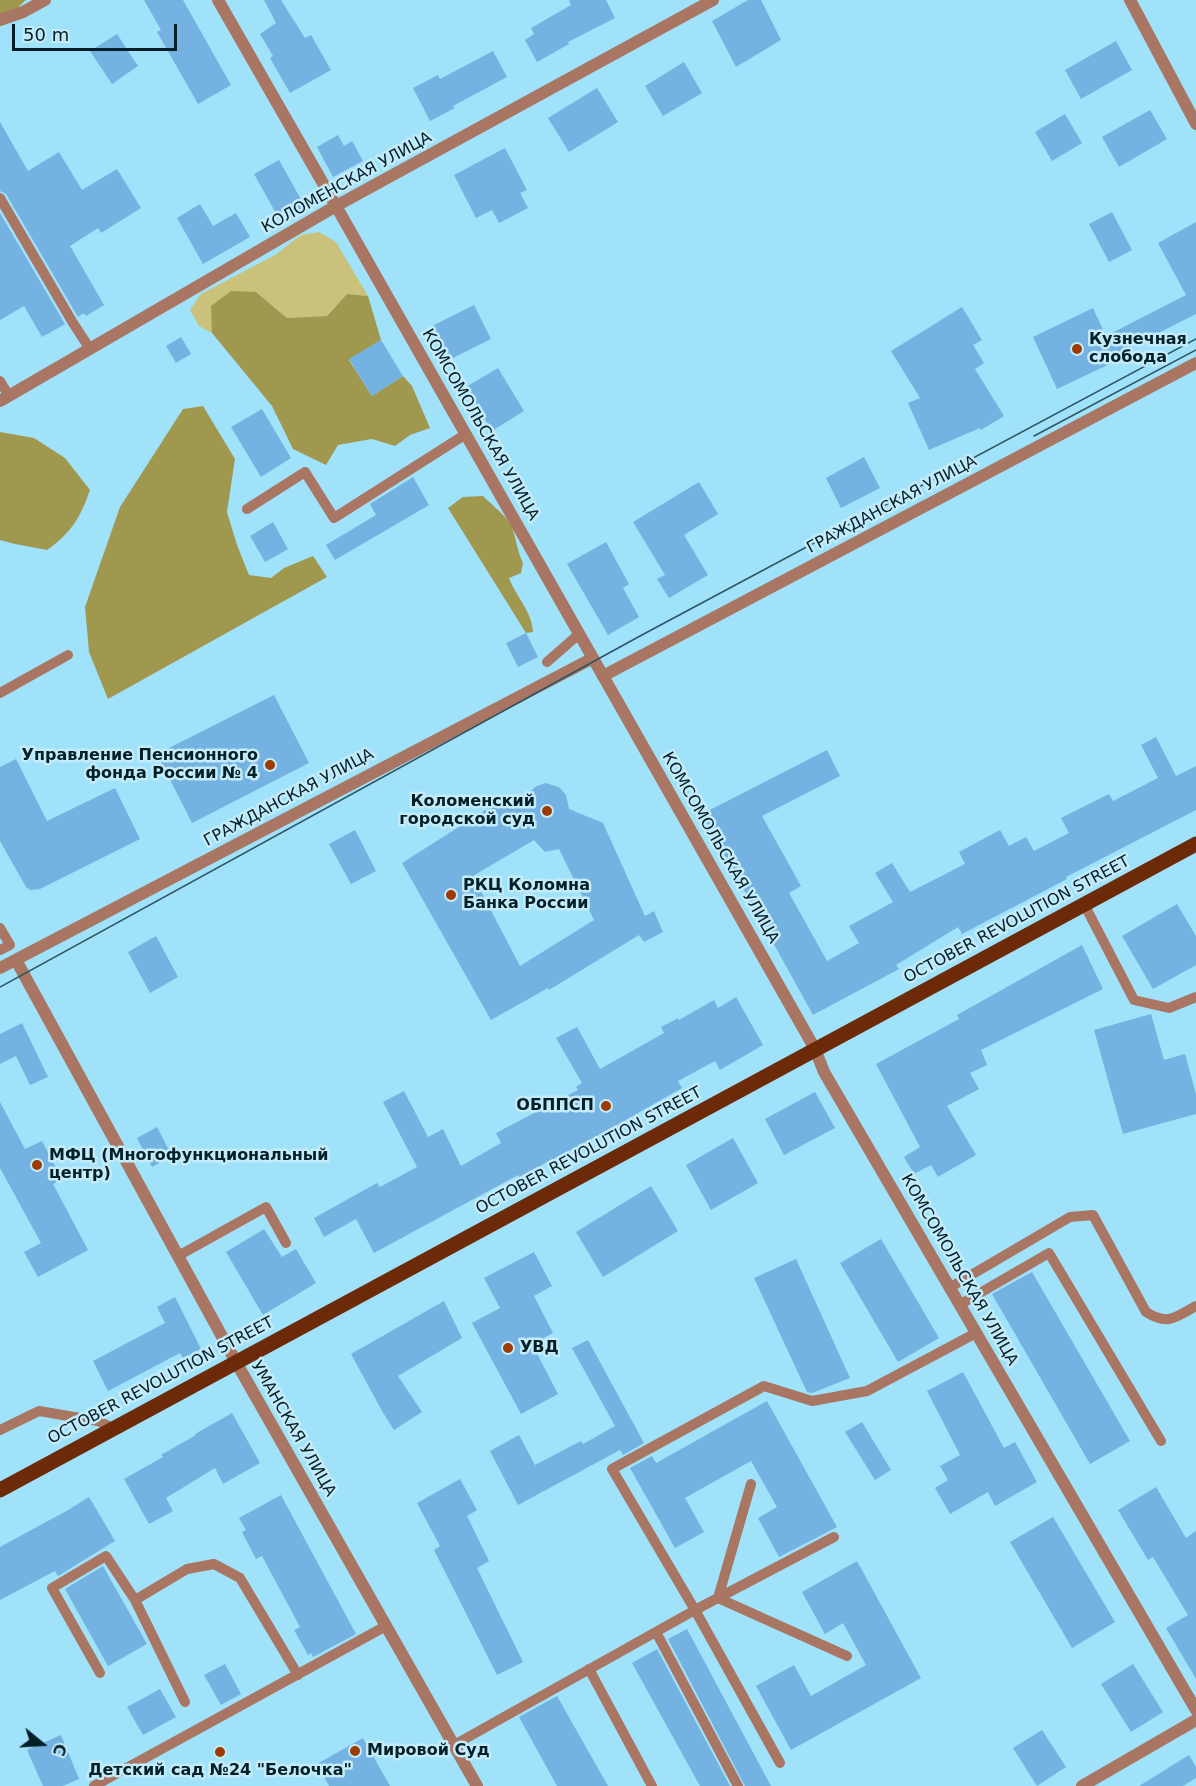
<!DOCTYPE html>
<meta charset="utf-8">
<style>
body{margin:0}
#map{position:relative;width:1196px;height:1786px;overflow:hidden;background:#a0e2fa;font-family:"DejaVu Sans",sans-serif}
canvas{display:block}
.north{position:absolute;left:12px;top:1714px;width:60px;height:60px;-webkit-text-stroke:4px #c4ebf9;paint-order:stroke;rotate:108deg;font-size:16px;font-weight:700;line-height:24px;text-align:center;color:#031f27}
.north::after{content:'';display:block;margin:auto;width:21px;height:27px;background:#031f27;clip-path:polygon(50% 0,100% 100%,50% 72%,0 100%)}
.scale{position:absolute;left:12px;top:24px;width:165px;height:27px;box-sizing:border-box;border:3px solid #031f27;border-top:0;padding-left:8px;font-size:18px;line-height:21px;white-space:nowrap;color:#031f27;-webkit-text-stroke:4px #c4ebf9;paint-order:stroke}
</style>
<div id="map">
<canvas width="1196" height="1786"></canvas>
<div class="north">С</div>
<div class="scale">50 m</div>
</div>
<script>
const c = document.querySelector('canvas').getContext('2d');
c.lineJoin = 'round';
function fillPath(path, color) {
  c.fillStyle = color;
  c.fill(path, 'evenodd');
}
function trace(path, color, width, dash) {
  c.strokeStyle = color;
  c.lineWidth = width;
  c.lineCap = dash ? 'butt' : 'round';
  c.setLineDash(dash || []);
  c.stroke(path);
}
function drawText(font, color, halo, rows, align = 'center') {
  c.font = font + ' "DejaVu Sans",sans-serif';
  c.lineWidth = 5;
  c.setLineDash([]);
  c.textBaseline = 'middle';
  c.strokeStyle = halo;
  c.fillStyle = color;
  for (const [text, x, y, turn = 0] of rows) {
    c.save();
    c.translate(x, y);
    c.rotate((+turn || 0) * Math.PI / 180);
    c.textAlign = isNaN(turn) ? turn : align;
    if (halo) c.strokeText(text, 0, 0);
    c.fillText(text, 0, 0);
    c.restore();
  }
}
const green = new Path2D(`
 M319,232L336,242L368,296L347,294L327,316L287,318L256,292L212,306V333L199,326L190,310L201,294L275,255L301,235Z`);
const forest = new Path2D(`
 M0,0H26L13,12L0,14Z
 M231,291L256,292L287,318L327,316L347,294L368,296L381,340L349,360L372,396L403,376L412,386L430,428L410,435L395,446L372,439L338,445L326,465L293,449L272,406L212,333L211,306Z
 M203,406L235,459L227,512L237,545L249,575L271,578L284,568L313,556L327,577L108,699L89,652L85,607L120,507L183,409Z
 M0,432L34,438L65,458L90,490C80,518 72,532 47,550L15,544L0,540Z
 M483,496C492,505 504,514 511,525C516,536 517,551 523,563L521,573L509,578C516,597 532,611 533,632L526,633L448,508L463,497Z`);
const building = new Path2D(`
 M144,0H183L231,85L198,104L157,32L161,30Z
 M264,0H281L305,38L311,35L331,70L290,93L270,58L273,56L260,34L276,23Z
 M569,0H606L615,18L568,42L569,44L537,62L525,40L534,34L531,28L571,5Z
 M748,0H761L781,40L736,67L712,21Z
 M117,34L138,66L112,84L90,51Z
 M1116,41L1132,70L1081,99L1065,70Z
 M493,51L507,77L453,106L455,108L430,121L413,88L438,75L440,79Z
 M684,62L702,93L663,116L645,86Z
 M597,88L618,122L569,152L548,118Z
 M1150,110L1167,139L1119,167L1102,137Z
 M1065,114L1082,143L1052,161L1035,132Z
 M0,122L28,171L59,152L82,190L117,169L141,208L101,233L98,228L70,246L104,305L86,316L84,313L78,317L6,194L0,191Z
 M338,135L344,146L352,141L363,161L333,177L317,147Z
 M505,148L527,190L520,193L528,208L499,223L492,210L476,218L454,175Z
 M279,160L307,210L282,224L254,174Z
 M200,204L213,226L236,213L250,237L203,264L177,218Z
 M1112,212L1132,250L1109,262L1089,224Z
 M0,213L65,324L42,337L24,306L0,320Z
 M1196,222V314L1115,355L1118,360L1057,389L1033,337L1093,308L1106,336L1186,295L1158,243Z
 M474,305L491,339L449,360L432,326Z
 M962,307L982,340L973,345L984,363L975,369L1004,416L981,430L980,428L929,450L908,403L920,398L891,351Z
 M181,337L191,354L176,363L166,346Z
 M381,340L403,376L372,396L349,359Z
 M498,368L524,411L492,431L466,387Z
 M262,409L291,458L261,477L231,427Z
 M864,457L880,488L841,508L826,478Z
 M413,477L429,505L335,560L326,545L376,515L370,504Z
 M699,482L718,514L684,535L708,575L669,598L657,579L665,575L633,522Z
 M273,522L288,549L265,562L250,536Z
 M606,542L629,584L623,588L639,617L608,635L567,564Z
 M526,633L538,657L518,667L506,643Z
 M274,695L309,763L192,823L157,754Z
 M1156,737L1176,776L1196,766V810L1066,877L1067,879L962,934L958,927L896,965L899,969L813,1015L702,814L827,750L840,776L762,816L801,886L789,893L827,961L859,943L849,926L893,902L875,873L892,863L910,892L965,864L959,852L1000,830L1009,846L1026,837L1034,851L1069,833L1061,818L1109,794L1113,801L1158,778L1141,745Z
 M16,759L47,821L115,788L140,839L40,889L30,890L26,887L0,841V767Z
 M545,783L559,787L566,795L569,809L603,823L645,916L654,911L663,932L644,942L639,935L549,990L548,988L491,1020L402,863L509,795L525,797L535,787ZM534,840L545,852L559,849L594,920L520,966L473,876Z
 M355,830L376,871L351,884L329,844Z
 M1177,904L1196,936V965L1153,989L1122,936Z
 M156,936L178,977L150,993L128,952Z
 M1082,945L1103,989L981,1050L987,1065L970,1073L979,1089L947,1106L976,1155L938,1177L931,1165L914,1174L904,1157L920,1147L876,1064L959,1019L957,1015Z
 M736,997L763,1045L720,1070L715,1061L678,1081L682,1088L608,1130L519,1177L518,1175L374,1253L356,1219L324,1237L314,1218L377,1183L380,1187L417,1167L383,1102L404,1091L428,1137L443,1129L461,1166L501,1143L496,1133L578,1090L576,1087L582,1083L556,1038L577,1027L600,1069L664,1033L661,1027L678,1018L679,1020L714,1000L718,1008Z
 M1151,1014L1164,1060L1185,1054L1196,1094V1114L1123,1134L1094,1030Z
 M22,1023L48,1077L30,1085L16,1056L0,1064V1034Z
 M815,1092L835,1128L784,1155L765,1119Z
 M0,1102L25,1149L42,1141L62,1179L53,1184L88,1250L38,1277L24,1252L41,1243L0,1168Z
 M157,1127L172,1156L152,1167L137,1138Z
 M733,1138L758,1183L711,1210L686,1165Z
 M651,1186L678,1231L603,1277L576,1232Z
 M264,1229L282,1257L296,1249L316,1283L263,1315L226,1252Z
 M881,1239L939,1338L898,1362L840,1263Z
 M534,1252L552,1286L534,1296L553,1333L532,1344L558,1394L521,1414L472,1323L500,1308L484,1278Z
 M796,1259L850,1378L812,1393L807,1392L754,1278Z
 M1032,1272L1130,1441L1090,1464L992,1294Z
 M175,1297L201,1349L183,1358L180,1353L108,1391L93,1361L165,1323L157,1307Z
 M444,1301L462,1338L398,1376L422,1412L394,1430L382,1411L351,1354Z
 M588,1340L644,1443L623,1455L620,1450L518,1505L490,1451L519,1435L535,1465L581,1441L583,1444L615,1426L572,1348Z
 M963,1372L1004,1448L1015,1442L1037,1482L995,1506L988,1492L950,1514L935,1488L948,1480L940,1466L960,1455L927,1391Z
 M767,1401L837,1527L779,1557L758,1518L777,1507L751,1461L685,1498L704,1532L675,1548L630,1468L652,1456L656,1463Z
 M232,1413L260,1463L223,1484L215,1468L166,1498L173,1511L149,1524L124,1479L163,1457L161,1455L196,1435L195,1434Z
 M862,1422L891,1470L875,1480L845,1432Z
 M460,1479L477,1510L467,1516L489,1561L477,1568L523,1662L497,1675L434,1550L440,1546L417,1503Z
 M1156,1487L1186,1538L1196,1531V1679L1166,1628L1188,1615L1153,1557L1148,1560L1118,1510Z
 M281,1495L356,1634L313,1657L311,1653L308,1655L294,1630L300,1627L262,1556L256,1559L242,1532L246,1530L239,1518Z
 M89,1497L115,1541L58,1576L55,1571L0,1600V1547L70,1509Z
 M1053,1517L1115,1622L1072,1648L1010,1542Z
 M857,1561L921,1678L791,1750L756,1686L794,1665L811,1696L866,1665L843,1623L825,1634L802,1592Z
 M103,1566L147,1644L108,1666L65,1589Z
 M687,1629L771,1786H745L668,1639Z
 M657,1649L730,1786H700L632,1663Z
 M225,1664L241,1694L221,1705L204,1675Z
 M1133,1664L1163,1712L1131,1732L1101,1684Z
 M160,1689L176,1717L143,1735L127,1707Z
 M557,1696L608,1786H557L519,1717Z
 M1042,1730L1066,1767L1037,1786L1013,1748Z
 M61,1735L79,1779L63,1786H43L27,1750Z
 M363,1738L390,1786H329L317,1764Z
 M1189,1755L1196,1767V1778L1183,1786H1139Z`);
const service = new Path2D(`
 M0,198L73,323L90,349
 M0,381L9,396
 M247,509L305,472L334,518L466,434
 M547,662L579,634
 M0,693L68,655
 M1084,904L1134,1000L1169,1008L1196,997
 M0,928L10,945L0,950
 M178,1256L266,1207L286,1243
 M949,1288L1070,1217L1093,1215L1146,1312C1168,1326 1176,1317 1196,1306
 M959,1305L1049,1253L1161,1441
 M0,1430L39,1411L98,1421L113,1428
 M751,1484L718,1598L847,1656
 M834,1537L695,1610L612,1469L764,1386L812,1401L867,1391L976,1333
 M135,1600L185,1702
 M656,1632L738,1786
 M589,1669L652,1786
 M100,1673L52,1588L106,1556L135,1600L187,1569L214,1564L240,1578L298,1675
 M454,1745L695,1610L780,1763
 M94,1786L386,1626`);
const minor = new Path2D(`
 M218,0L336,206
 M1130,0L1196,124
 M0,20L23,12L45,0
 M603,676L1196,363
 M16,960L236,1362L477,1786
 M0,968L593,658
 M815,1049L824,1072L1196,1710`);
const tertiary = new Path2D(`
 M336,206L815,1049
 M0,401L336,206L713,0
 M1082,1786L1196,1720`);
const primary = new Path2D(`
 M0,1490L1196,844`);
const tram = new Path2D(`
 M1034,436L1196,350
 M0,987L640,636L1196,339`);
const markers = [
 [1077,349,6,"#9e3b02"],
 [270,765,6,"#9e3b02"],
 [547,811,6,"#9e3b02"],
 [451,895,6,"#9e3b02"],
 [606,1106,6,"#9e3b02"],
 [37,1165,6,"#9e3b02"],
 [508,1348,6,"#9e3b02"],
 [355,1751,6,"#9e3b02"],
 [220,1752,6,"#9e3b02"]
];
const streetNames = [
 ["КОЛОМЕНСКАЯ УЛИЦА",347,183,-29],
 ["КОМСОМОЛЬСКАЯ УЛИЦА",480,425,60],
 ["ГРАЖДАНСКАЯ УЛИЦА",892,505,-28],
 ["ГРАЖДАНСКАЯ УЛИЦА",289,798,-28],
 ["КОМСОМОЛЬСКАЯ УЛИЦА",720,848,60],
 ["OCTOBER REVOLUTION STREET",1017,920,-28],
 ["OCTOBER REVOLUTION STREET",589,1151,-28],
 ["КОМСОМОЛЬСКАЯ УЛИЦА",959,1270,60],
 ["OCTOBER REVOLUTION STREET",161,1381,-28],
 ["УМАНСКАЯ УЛИЦА",293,1429,60]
];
const poiNames = [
 ["Кузнечная",1089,340],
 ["слобода",1089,358],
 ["Управление Пенсионного",258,756,"right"],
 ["фонда России № 4",258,774,"right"],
 ["Коломенский",535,802,"right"],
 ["городской суд",535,820,"right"],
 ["РКЦ Коломна",463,886],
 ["Банка России",463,904],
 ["ОБППСП",594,1106,"right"],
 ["МФЦ (Многофункциональный",49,1156],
 ["центр)",49,1174],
 ["УВД",520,1348],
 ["Мировой Суд",367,1751],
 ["Детский сад №24 \"Белочка\"",220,1771,"center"]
];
fillPath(green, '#cac27a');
fillPath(forest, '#a19850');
fillPath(building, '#74b2e1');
trace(service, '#a87662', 10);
trace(minor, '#a87662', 12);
trace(tertiary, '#a87662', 12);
trace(primary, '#6d2a08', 15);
trace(tram, '#2e5460', 1.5);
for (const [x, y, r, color] of markers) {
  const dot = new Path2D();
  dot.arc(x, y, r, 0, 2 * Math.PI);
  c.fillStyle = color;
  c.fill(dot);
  trace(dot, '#c4ebf9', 2);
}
drawText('16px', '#031f27', '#c4ebf9', streetNames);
drawText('bold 16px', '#031f27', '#c4ebf9', poiNames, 'left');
</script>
